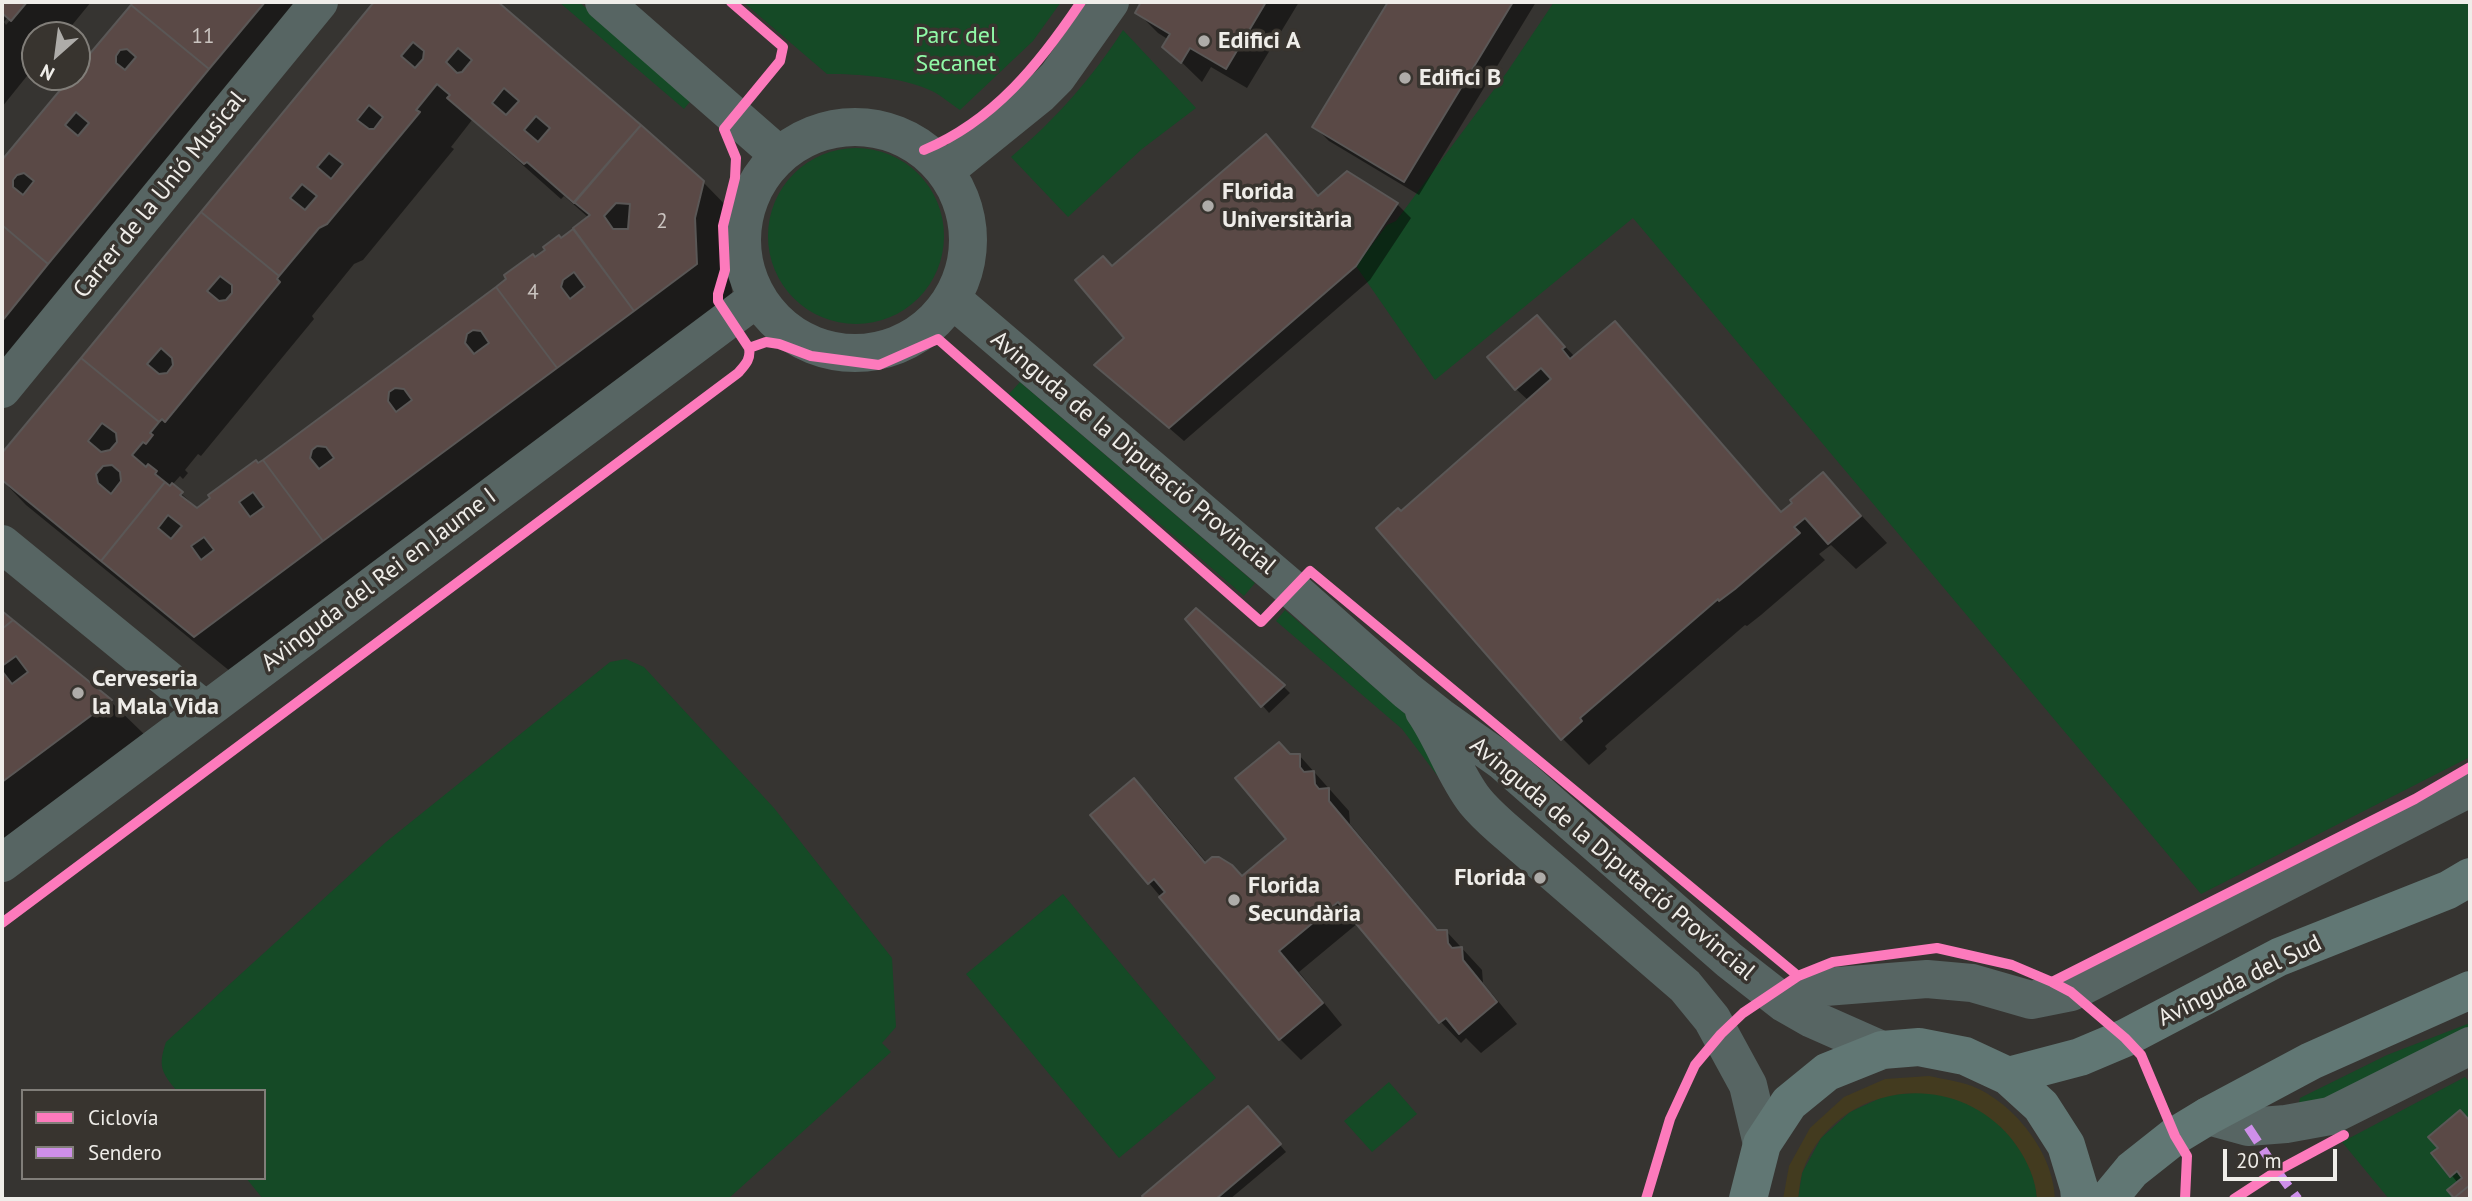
<!DOCTYPE html>
<meta charset="utf-8">
<style>
body{margin:0}
#map{position:relative;width:2472px;height:1201px;overflow:hidden;background:#363431;font-family:"PT Sans",sans-serif}
canvas{display:block}
.frame{position:absolute;inset:0;border:4px solid #efede9;pointer-events:none}
.legend{position:absolute;left:21px;top:1089px;width:245px;height:91px;box-sizing:border-box;background:#38342f;border:2px solid #817e79;margin:0;padding:9px 12px;list-style:none;font-size:21px;color:#efede9}
.legend li{display:flex;align-items:center;gap:14px;height:35px}
.legend b{width:35px;border:2px solid #817e79}
.north{position:absolute;left:21px;top:21px;width:70px;height:70px;box-sizing:border-box;background:#38342f;border:2px solid #817e79;border-radius:50%;rotate:208deg;font-size:19px;font-weight:700;line-height:28px;text-align:center;color:#efede9}
.north::after{content:'';display:block;margin:auto;width:24px;height:32px;background:#aeaca9;clip-path:polygon(50% 0,100% 100%,50% 72%,0 100%)}
.scale{position:absolute;left:2223px;top:1149px;width:114px;height:32px;box-sizing:border-box;border:4px solid #efede9;border-top:0;padding-left:9px;font-size:21px;line-height:24px;white-space:nowrap;color:#efede9;-webkit-text-stroke:5px #38342f;paint-order:stroke}
</style>
<div id="map">
<canvas width="2472" height="1201"></canvas>
<div class="frame"></div>
<ul class="legend">
<li><b style="height:9px;background:#fd7abc"></b>Ciclovía</li>
<li><b style="height:9px;background:#ce8fe9"></b>Sendero</li>
</ul>
<div class="north">N</div>
<div class="scale">20 m</div>
</div>
<script>
const c = document.querySelector('canvas').getContext('2d');
c.lineJoin = 'round';
function fillPath(path, color) {
  c.fillStyle = color;
  c.fill(path, 'evenodd');
}
function trace(path, color, width, dash) {
  c.strokeStyle = color;
  c.lineWidth = width;
  c.lineCap = dash ? 'butt' : 'round';
  c.setLineDash(dash || []);
  c.stroke(path);
}
function drawText(font, color, halo, rows, align = 'center') {
  c.font = font + ' "PT Sans",sans-serif';
  c.lineWidth = 7;
  c.setLineDash([]);
  c.textBaseline = 'middle';
  c.strokeStyle = halo;
  c.fillStyle = color;
  for (const [text, x, y, turn = 0] of rows) {
    c.save();
    c.translate(x, y);
    c.rotate((+turn || 0) * Math.PI / 180);
    c.textAlign = isNaN(turn) ? turn : align;
    if (halo) c.strokeText(text, 0, 0);
    c.fillText(text, 0, 0);
    c.restore();
  }
}
const green = new Path2D(`
 M559,2H579L693,98L684,109Z
 M743,2H1061L1033,41L960,110C951,104 942,96 932,91C902,77 860,74 827,74Z
 M1554,2H2470V757L2201,894L1633,218L1435,380L1356,266L1387,225L1396,221L1507,72Z
 M1123,30L1196,108L1142,149L1068,217L1011,157C1056,119 1092,78 1123,30Z
 M768 236a88 88 0 1 1 176 0a88 88 0 1 1-176 0Z
 M1020,382L1255,583L1244,596L1009,394Z
 M1285,610L1417,724L1440,779L1402,729L1276,621Z
 M626,659L644,667L774,808L892,958L896,1027L882,1043L891,1052L728,1199H263L246,1178H264V1091H177C161,1072 158,1066 166,1042L386,842L610,662Z
 M1063,894L1216,1078L1119,1158L966,974Z
 M2470,1023V1033L2347,1092L2298,1107L2300,1098L2387,1055Z
 M2465,1077L2470,1083V1121L2460,1110L2429,1137L2438,1148L2431,1154L2450,1177L2457,1171L2462,1178L2448,1190L2455,1199H2389L2342,1142Z
 M1389,1082L1417,1114L1372,1152L1344,1121Z
 M1926,1092C1938,1095 1952,1096 1964,1101C2000,1116 2036,1159 2037,1199H1798L1802,1173L1821,1138L1850,1112L1887,1095Z`);
const sand = new Path2D(`
 M1929,1076C1943,1079 1958,1081 1972,1086C2014,1103 2054,1153 2055,1199H2037C2036,1177 2024,1154 2010,1137C1950,1066 1833,1084 1802,1173C1800,1181 1799,1191 1798,1199H1783L1789,1166L1810,1128L1844,1097L1885,1079Z`);
const shadow = new Path2D(`
 M2,2H91L64,35H35V66L2,107ZM13,11L16,13L6,25L4,22Z
 M135,2H330L2,400V163L73,77H77V72Z
 M376,2H495L703,182L739,219L733,242L730,273L733,300L231,672L26,505L2,480V456ZM472,120L561,199L564,196L589,218L198,509L172,485L180,476L183,479L188,473L185,470L198,454L201,456L314,319L312,316L354,264L363,260L454,149L451,147Z
 M1143,2H1299L1247,88L1211,67L1202,82L1165,46L1169,40L1158,33L1137,12Z
 M1390,2H1536L1419,195L1329,141L1315,127Z
 M1279,151L1319,197L1397,204L1411,218L1370,280L1184,441L1096,365L1127,338L1112,268Z
 M1537,317L1575,357L1615,323L1641,350L1783,513L1823,474L1887,543L1856,569L1831,545L1819,554L1825,560L1761,615L1747,626L1745,625L1605,746L1607,749L1589,765L1562,738L1401,513L1529,401L1516,389Z
 M1196,611L1284,687L1290,693L1269,713L1187,619Z
 M2,613L110,701L146,736L2,844Z
 M1299,755L1349,811L1350,824L1440,932H1447L1482,970L1483,983L1517,1024L1481,1053L1466,1038L1461,1043L1441,1022L1358,923L1299,972L1342,1025L1301,1060L1280,1039L1149,883L1134,780L1155,801L1207,863L1243,878L1289,840L1290,756Z
 M2460,1112L2470,1122V1199H2457L2450,1190L2458,1183L2433,1153L2440,1148Z
 M1254,1115L1286,1152L1230,1199H1147L1145,1197Z`);
const building = new Path2D(`
 M2,2H27L11,21L2,13Z
 M133,2H265L209,69L131,5Z
 M374,2H498L641,125L574,203L527,162L524,164L447,98L450,95L437,84L416,110L420,112L327,224L319,228L279,276L201,212ZM413,42L424,51L423,59L415,68L401,56ZM458,48L472,60L462,72L457,73L446,62ZM504,88L519,101L506,115L492,103ZM369,105L383,117L374,129H369L357,120ZM536,116L550,128L538,142L524,130ZM329,153L343,164L331,179L317,167ZM302,184L317,196L305,210L290,198Z
 M1141,2H1266L1226,69L1190,48L1181,63L1162,47L1170,34L1135,13Z
 M1388,2H1513L1404,182L1312,127Z
 M131,5L209,69L48,264L2,225V160L71,77H77V69ZM127,49L136,57L125,70L116,63V56L120,50ZM76,112L89,123L78,136L65,125ZM24,173L34,181L23,195L13,187V180L17,175Z
 M641,125L704,181L695,218L697,264L634,311L573,228L590,215L574,202ZM616,203L630,204L628,229H613L604,216Z
 M1266,134L1318,196L1347,171L1398,203L1356,266L1169,428L1094,365L1124,338L1075,280L1103,256L1112,266Z
 M201,212L279,276L277,279L280,282L165,422L162,419L159,422L81,358ZM220,276L232,285V293L226,300L219,301L207,291ZM161,348L172,358L173,365L167,373L159,374L147,364Z
 M2,225L48,264L2,321Z
 M573,229L634,311L557,368L496,287L506,279L504,275L533,254L535,257L545,250L543,247L559,235L561,238ZM574,272L585,287L570,299L561,287L563,280Z
 M496,287L557,368L323,541L263,460ZM473,330L481,331L489,343L474,354L465,343L467,334ZM395,388L404,389L412,400L396,412L388,401L389,392ZM317,446L326,447L334,458L319,469L310,458L312,450Z
 M1537,315L1565,347L1562,349L1570,359L1615,321L1781,512L1792,503L1790,500L1823,472L1861,516L1828,544L1805,518L1794,527L1800,533L1735,589L1719,601L1718,599L1580,718L1582,721L1561,740L1376,528L1398,508L1401,511L1551,379L1541,368L1515,390L1487,357Z
 M81,358L159,422L150,433L153,435L146,444L143,442L132,455L146,467L148,464L157,471L155,474L165,482L101,561L2,480V453ZM102,423L116,433L117,442L110,450L101,452L88,441ZM112,465L120,472L121,481L111,494L98,483L96,474L103,466Z
 M256,460L258,463L263,460L323,541L194,637L101,561L165,482L170,486L172,483L183,492L180,495L197,508L210,498L208,495ZM253,492L264,507L250,517L239,502ZM168,515L182,526L171,539L158,528ZM204,537L214,550L201,560L191,546Z
 M1196,608L1285,685L1261,707L1185,619Z
 M2,611L13,620L2,629Z
 M13,620L112,700L2,782V671L12,684L28,672L16,656L2,666V629Z
 M1279,742L1290,754H1300V767L1304,772L1314,771L1315,784L1319,789L1329,788V801L1437,930H1447L1448,943L1452,948L1462,947L1463,960L1497,1002L1459,1034L1446,1018L1439,1023L1338,902L1279,951L1323,1003L1279,1040L1159,897L1165,892L1154,879L1148,884L1090,815L1134,778L1205,863L1212,857H1219L1232,865L1242,876L1286,839L1235,778Z
 M1248,1106L1281,1144L1216,1199H1144L1142,1196Z
 M2460,1110L2470,1121V1185L2454,1198L2447,1190L2462,1178L2457,1171L2450,1177L2431,1153L2438,1148L2428,1137Z
 M2470,1185V1199L2454,1198Z`);
const minor = new Path2D(`
 M604,2L779,155
 M742 240a113 113 0 1 1 226 0a113 113 0 1 1-226 0Z
 M945,171L1039,95L1057,77L1110,2
 M952,299L1292,589L1407,691L1440,717L1502,761L1729,960L1784,1003L1812,1019L1882,1050
 M2,389L319,2
 M2,544L205,710
 M1424,711C1444,740 1454,774 1475,801C1483,811 1493,820 1502,828L1685,986L1712,1019L1748,1085L1762,1144
 M2,863L757,298
 M1784,1003L1825,987L1927,979L1972,983L2031,1000L2071,992L2470,788
 M2208,1116L2248,1127L2286,1124L2330,1116L2470,1046`);
const major = new Path2D(`
 M2008,1076L2080,1057L2125,1038L2279,957L2448,890L2470,877
 M1748,1199L1762,1144L1789,1103L1827,1072L1882,1050L1919,1047L1965,1056L2008,1076L2041,1106L2066,1145L2079,1188L2080,1199
 M2108,1199L2132,1170L2175,1136L2208,1116L2311,1061L2470,990`);
const quiet = new Path2D(`
 M2248,1127L2277,1171L2298,1199`);
const cycleway = new Path2D(`
 M924,150C994,121 1040,63 1081,2
 M749,348L766,342L779,344L811,356L879,365L938,339L1261,622L1310,571L1798,976
 M2,923L738,373C746,364 751,359 749,348L718,301V294L725,270L723,226L735,178L736,158L724,129L780,61L783,47L731,2
 M2052,982L2415,799L2470,767
 M1646,1199L1670,1119L1695,1065L1721,1034L1743,1013L1798,976L1833,962L1937,948L2012,965L2052,982L2071,992L2125,1038L2141,1055L2175,1136L2187,1156L2185,1199
 M2234,1199L2277,1171L2344,1135`);
const markers = [
 [1204,41,7,"#aeaca9"],
 [1405,78,7,"#aeaca9"],
 [1208,206,7,"#aeaca9"],
 [78,693,7,"#aeaca9"],
 [1540,878,7,"#aeaca9"],
 [1234,900,7,"#aeaca9"]
];
const numberNames = [
 ["11",203,37],
 ["2",662,222],
 ["4",533,293]
];
const parkNames = [
 ["Parc del",956,36],
 ["Secanet",956,64]
];
const poiNames = [
 ["Edifici A",1218,41],
 ["Edifici B",1419,78],
 ["Florida",1222,192],
 ["Universitària",1222,220],
 ["Cerveseria",92,679],
 ["la Mala Vida",92,707],
 ["Florida",1526,878,"right"],
 ["Florida",1248,886],
 ["Secundària",1248,914]
];
const streetNames = [
 ["Carrer de la Unió Musical",160,195,-51],
 ["Avinguda de la Diputació Provincial",1133,453,40],
 ["Avinguda del Rei en Jaume I",379,580,-37],
 ["Avinguda de la Diputació Provincial",1612,859,40],
 ["Avinguda del Sud",2240,981,-26]
];
fillPath(green, '#154a26');
fillPath(sand, '#433b1f');
fillPath(shadow, '#0007');
fillPath(building, '#5a4946');
trace(building, '#5a5756', 2);
trace(minor, '#576563', 38);
trace(major, '#617774', 38);
trace(quiet, '#ce8fe9', 9, [18, 9]);
trace(cycleway, '#fd7abc', 10);
for (const [x, y, r, color] of markers) {
  const dot = new Path2D();
  dot.arc(x, y, r, 0, 2 * Math.PI);
  c.fillStyle = color;
  c.fill(dot);
  trace(dot, '#38342f', 2.5);
}
drawText('21px', '#cac4c0', null, numberNames);
drawText('24px', '#90f9a7', '#38342f', parkNames);
drawText('bold 24px', '#efede9', '#38342f', poiNames, 'left');
drawText('24px', '#efede9', '#38342f', streetNames);
</script>
